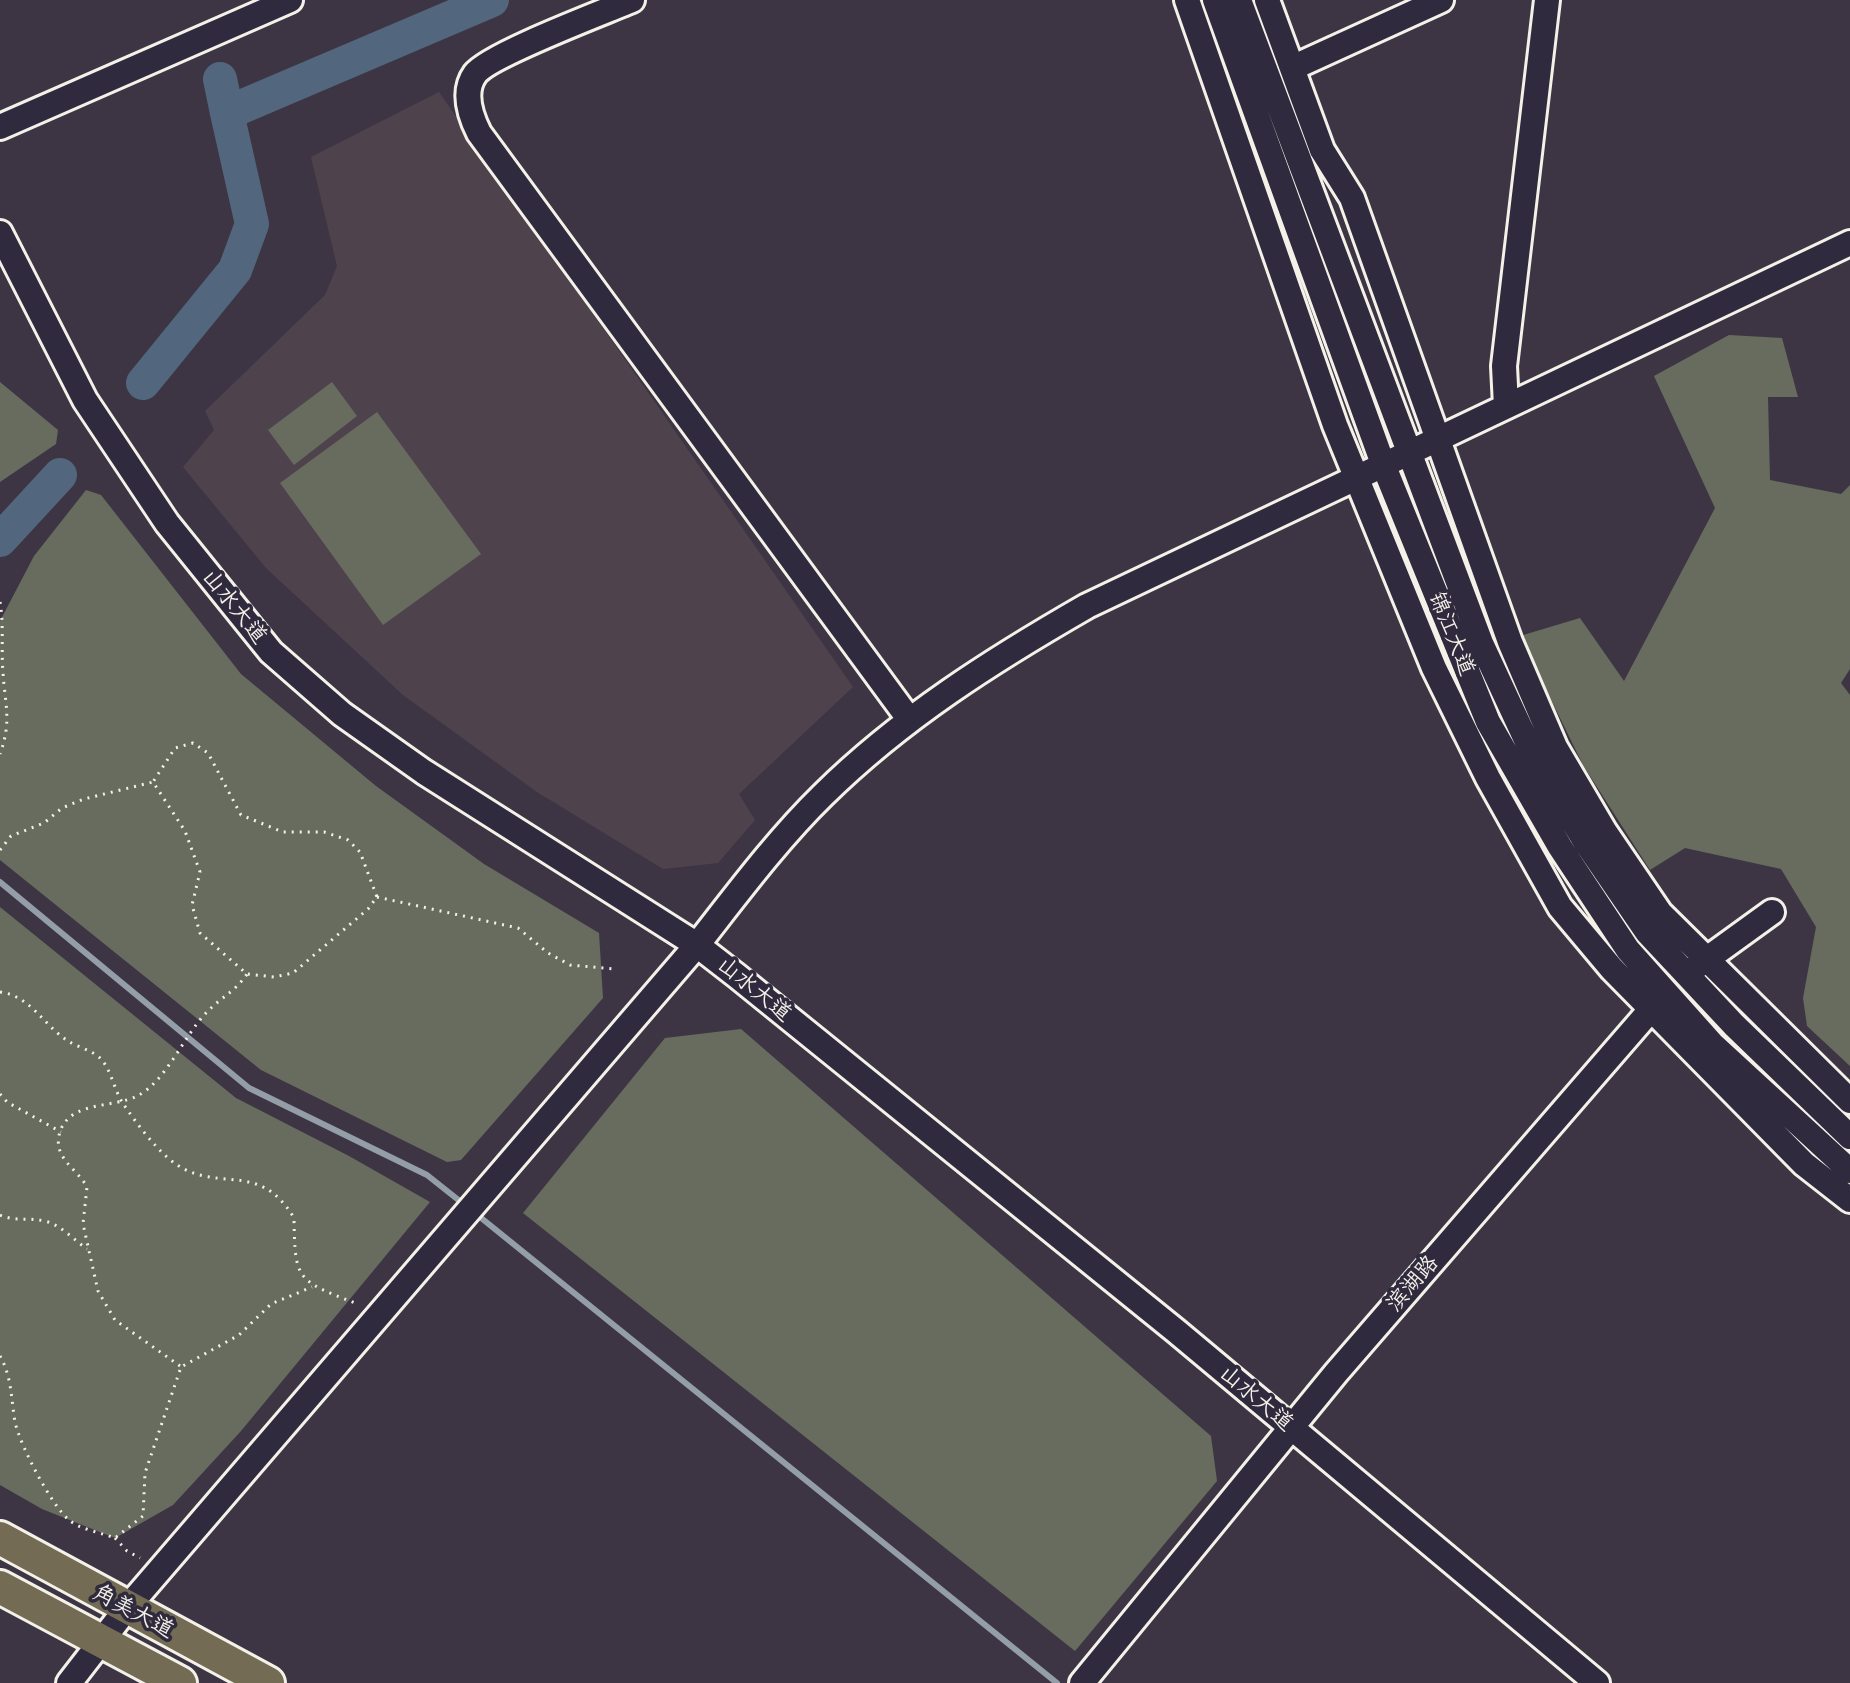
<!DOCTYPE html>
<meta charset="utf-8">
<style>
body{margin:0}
canvas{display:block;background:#3d3544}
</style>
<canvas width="1850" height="1683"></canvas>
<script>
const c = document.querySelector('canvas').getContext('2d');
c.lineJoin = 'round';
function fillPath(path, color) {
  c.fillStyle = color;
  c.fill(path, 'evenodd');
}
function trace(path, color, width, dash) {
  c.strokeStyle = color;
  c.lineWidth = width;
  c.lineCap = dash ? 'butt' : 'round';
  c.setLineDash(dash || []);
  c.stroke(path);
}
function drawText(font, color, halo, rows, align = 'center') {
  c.font = font + ' "Shantell Sans","LXGW WenKai TC",sans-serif';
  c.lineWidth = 7;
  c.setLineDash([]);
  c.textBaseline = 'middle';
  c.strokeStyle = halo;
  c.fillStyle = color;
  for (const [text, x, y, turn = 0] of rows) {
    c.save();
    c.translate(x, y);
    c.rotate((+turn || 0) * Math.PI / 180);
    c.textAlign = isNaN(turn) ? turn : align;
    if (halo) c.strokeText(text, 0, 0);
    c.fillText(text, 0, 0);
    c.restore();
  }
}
const built = new Path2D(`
 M439,92L853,687L739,794L755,820L718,863L663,869L537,792L403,695L266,568L183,467L214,430L205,411L325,295L337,266L311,157Z`);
const green = new Path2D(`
 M1729,335L1782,338L1798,397H1768L1770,480L1841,494L1850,485V669L1841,683L1850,695V1066L1807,1026L1803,998L1816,927L1781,869L1685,848L1650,870L1583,765L1520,636L1580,618L1624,681L1715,508L1654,376Z
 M0,382L58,430L56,444L0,482Z
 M332,382L357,416L294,465L268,430Z
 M377,412L481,554L383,625L280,483Z
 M86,490L101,495L241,674L376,786L484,864L599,933L603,998L461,1160L447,1162L261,1070L0,860V621L34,556Z
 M0,907L236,1098L349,1156L430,1202L241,1431L173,1505L115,1538L42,1509L0,1485Z
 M741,1029L1211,1436L1217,1481L1075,1651L523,1213L665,1038Z`);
const stream = new Path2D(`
 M0,882L249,1088L427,1175L466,1206
 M475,1213L1057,1683`);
const river = new Path2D(`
 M220,79L227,113
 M143,383L235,270L252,224L227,113L492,0
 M0,540L60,475`);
const path = new Path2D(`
 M0,602C4,626 1,649 3,673C5,705 12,721 0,754
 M0,850L11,836L44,823L62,808L84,799L153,782L185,831L200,872L192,905L200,933L247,974L274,977L293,973L368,909L377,897L360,852L348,840L324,832H283L241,815L208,753L193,743L175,748L153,782
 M377,897L518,928L548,953L570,965L615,969
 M0,992C31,996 43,1025 68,1041C78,1047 91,1050 100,1058C111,1069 114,1089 122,1102C134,1120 152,1144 168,1158C214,1198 257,1156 294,1218C295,1280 296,1280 355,1303
 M0,1094L7,1102L61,1132
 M0,1215C16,1222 29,1217 44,1221C60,1224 74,1240 87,1249
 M0,1356C12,1377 11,1399 15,1422C20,1445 51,1505 69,1520C79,1529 102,1533 115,1538L143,1516L145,1473L181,1367L239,1335L271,1304L312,1287
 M180,1366L115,1320L98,1291L83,1224L87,1187C76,1167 50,1157 61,1129C73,1101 114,1108 137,1096C166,1082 184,1035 207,1012C222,996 233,994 247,974
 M115,1538L127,1551L140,1558`);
const minor = new Path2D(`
 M632,0C604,12 489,55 475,74C462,92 470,115 479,133L909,719
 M1187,0L1335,425L1434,668L1488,778L1560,907L1612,969L1804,1164L1850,1200
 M1215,0L1383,464L1488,722L1560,847L1628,950L1712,1044L1850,1171
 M1239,0L1481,643L1534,757L1586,843L1647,932L1734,1025L1850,1137
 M1267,0L1322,150L1352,198L1510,642L1555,747L1605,832L1660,913L1850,1101
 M1292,68L1441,0
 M0,127L290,0
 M0,233L85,400L167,523L271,652L342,714L424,772L697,945L737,976L1176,1331L1597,1683
 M1506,406L1504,366L1547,0
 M1696,967L1772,912
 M69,1683L127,1608L697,945C737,894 777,840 823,795C901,718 993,660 1087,606L1850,243
 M1082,1683L1336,1373L1660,999`);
const major = new Path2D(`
 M0,1538L268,1683
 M0,1587L180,1683`);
const streetNames = [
 ["山水大道",234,607,51],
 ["锦江大道",1451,634,68],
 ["山水大道",754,990,39],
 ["滨湖路",1413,1284,-49],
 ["山水大道",1256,1399,40],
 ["角美大道",133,1612,28]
];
fillPath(built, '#4e424d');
fillPath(green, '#686c5e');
trace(stream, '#939ea8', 6);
trace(river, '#52677d', 34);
trace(minor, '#f4f1e8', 30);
trace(major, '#f4f1e8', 38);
trace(path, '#f4f1e8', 3, [2, 6]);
trace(minor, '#2f2a3d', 24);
trace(major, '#746b55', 32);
drawText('22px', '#f4f1e8', '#2f2a3d', streetNames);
</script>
